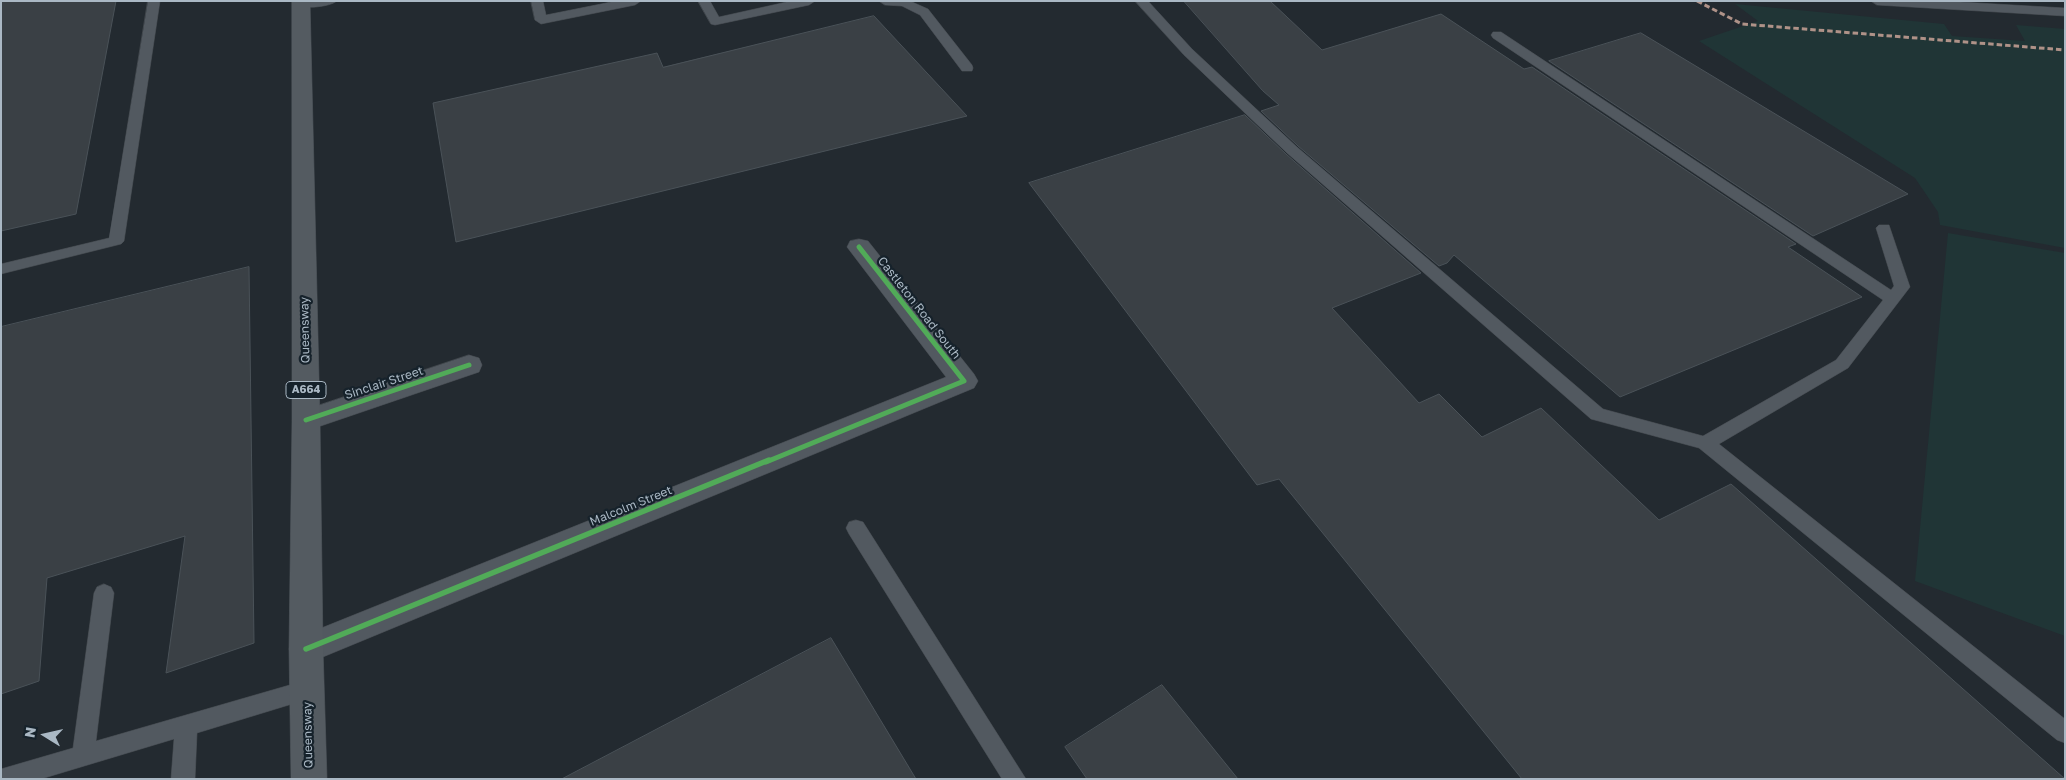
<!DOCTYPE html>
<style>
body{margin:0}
#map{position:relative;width:2066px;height:780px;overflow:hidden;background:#232a30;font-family:"Golos Text",sans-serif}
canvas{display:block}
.frame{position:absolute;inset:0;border:2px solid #aab8c4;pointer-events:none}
.north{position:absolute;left:20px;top:710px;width:50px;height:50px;-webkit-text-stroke:4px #16222b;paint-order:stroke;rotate:280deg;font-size:14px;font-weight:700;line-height:20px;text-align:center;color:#aab8c4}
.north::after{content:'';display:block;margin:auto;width:18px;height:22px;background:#aab8c4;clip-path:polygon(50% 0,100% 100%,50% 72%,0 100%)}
</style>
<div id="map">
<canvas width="2066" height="780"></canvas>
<div class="frame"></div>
<div class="north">N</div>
</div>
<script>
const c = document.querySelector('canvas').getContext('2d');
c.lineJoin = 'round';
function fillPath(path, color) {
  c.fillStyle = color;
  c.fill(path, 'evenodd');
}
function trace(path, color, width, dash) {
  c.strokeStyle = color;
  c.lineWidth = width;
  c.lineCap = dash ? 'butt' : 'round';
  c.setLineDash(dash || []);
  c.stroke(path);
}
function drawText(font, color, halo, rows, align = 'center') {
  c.font = font + ' "Golos Text",sans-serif';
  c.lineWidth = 4.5;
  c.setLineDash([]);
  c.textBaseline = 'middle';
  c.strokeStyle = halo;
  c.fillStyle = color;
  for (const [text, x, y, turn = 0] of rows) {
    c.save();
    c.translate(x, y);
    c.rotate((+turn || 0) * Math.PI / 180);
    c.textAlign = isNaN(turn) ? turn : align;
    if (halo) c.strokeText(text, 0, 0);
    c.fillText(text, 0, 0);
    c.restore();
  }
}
const green = new Path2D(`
 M1735,4L1944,24L1952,36L2025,41L2016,25L2065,29V248L1940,225L1938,212L1915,178L1699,41L1758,21Z
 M1948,233L2065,253V636L1915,581Z`);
const building = new Path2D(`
 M1,1H116L76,214L1,231Z
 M1184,1H1270L1322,50L1441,14L1524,69L1532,67L1796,244L1788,247L1862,297L1620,397L1454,255L1447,263L1439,266L1298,146L1261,111L1279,105L1263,91Z
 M874,16L967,116L456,242L433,103L657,53L663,67Z
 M1641,33L1908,194L1813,236L1549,61Z
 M1245,115L1286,154L1421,273L1332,308L1419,403L1439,394L1482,437L1541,408L1659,520L1731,484L2065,779H1522L1279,479L1257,485L1029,183Z
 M249,267L254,643L166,673L185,536L47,578L39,681L1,694V327Z
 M831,638L916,779H562Z
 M1162,685L1238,779H1087L1065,747Z`);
const lane = new Path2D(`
 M148,1H160L124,241L121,244L1,274V264L109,238Z
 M298,1H337C330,7 302,10 295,4Z
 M531,1H543L546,15L616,1H641L635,5L541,24L535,20Z
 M698,1H710L719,17L791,1H815L809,5L715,25L711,24Z
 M879,1H910L928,9L972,65L973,68L972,71H962L920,15L902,6L885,5Z
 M1135,1H1148L1192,49L1297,147L1603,409L1703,436L1836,360L1883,300L1493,38L1491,35L1493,32H1501L1891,290L1894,286L1876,228L1879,225H1889L1910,287L1848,368L1719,444L2065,719V743L2057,740L1699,448L1591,419L1287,153L1184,55Z
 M1871,1H1943L2065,8V16L1877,5Z
 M856,520L863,522L1026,779H1002L849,534L846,528L849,522Z
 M104,584L111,587L114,593L96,741L307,680L315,683L318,690L315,697L197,733L195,779H171L174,739L41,779H1V769L73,748L94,593L97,587Z`);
const street = new Path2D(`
 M859,239L868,241L974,374L978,381L974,388L318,659L306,664L294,659L289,649L294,639L946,377L847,247L850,241Z
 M469,355L479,358L482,365L479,372L306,431L296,427L292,420L296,413Z`);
const primary = new Path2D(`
 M292,1H310L320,420L323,649L327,779H291L289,649L292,420Z`);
const quiet = new Path2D(`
 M1697,1L1742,24L2065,50`);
const cyclewayFar1 = new Path2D(`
 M306,420L469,365
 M766,462L964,381L859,247`);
const cycleway = new Path2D(`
 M306,649L769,460`);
const shields = [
 [306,390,40]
];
const shieldNames = [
 ["A664",306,390]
];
const streetNames = [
 ["Castleton Road South",919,308,52],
 ["Queensway",305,330,-91],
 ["Sinclair Street",384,383,-18],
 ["Malcolm Street",631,506,-22],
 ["Queensway",308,735,-91]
];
fillPath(green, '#203536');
fillPath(building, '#3a4045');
trace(building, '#4a5258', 1);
trace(lane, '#40464b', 1);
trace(street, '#40464b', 1);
trace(primary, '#40474d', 1);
fillPath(lane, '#525960');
fillPath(street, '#525960');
fillPath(primary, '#545b61');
trace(quiet, '#af9288', 3, [5.5, 3]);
trace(cyclewayFar1, '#51ab58', 5);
trace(cycleway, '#51ab58', 5.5);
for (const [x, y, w] of shields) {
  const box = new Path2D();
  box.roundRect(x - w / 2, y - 8.5, w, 17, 4);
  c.fillStyle = '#16222b';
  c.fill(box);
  trace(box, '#aab8c4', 1);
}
drawText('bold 11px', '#aab8c4', null, shieldNames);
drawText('12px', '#aab8c4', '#16222b', streetNames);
</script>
